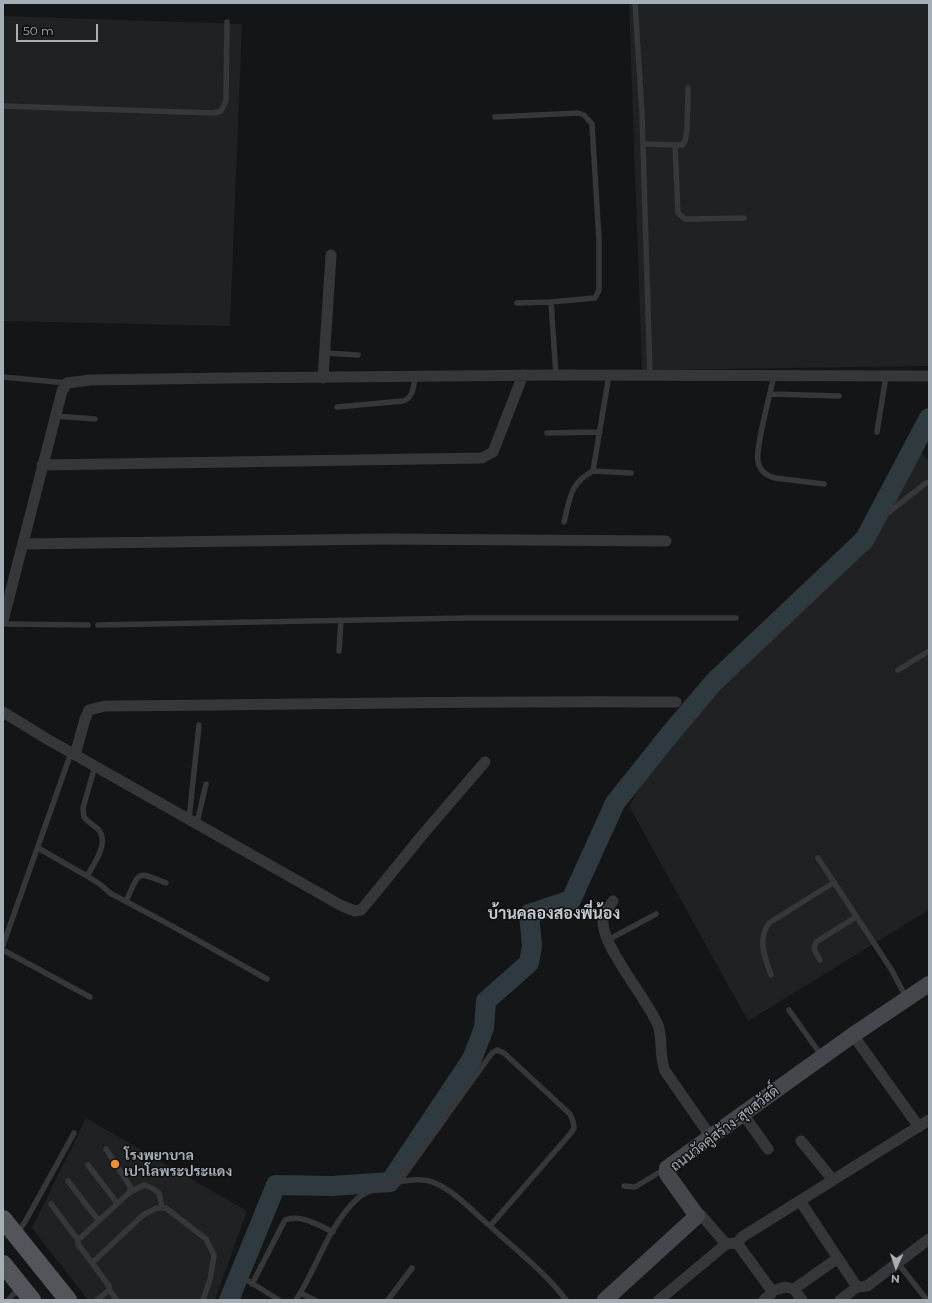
<!DOCTYPE html>
<meta charset="utf-8">
<style>
body{margin:0}
#map{position:relative;width:932px;height:1303px;overflow:hidden;background:#141516;font-family:Montserrat,sans-serif}
canvas{display:block}
.frame{position:absolute;inset:0;border:4px solid #a6aeb6;pointer-events:none}
.north{position:absolute;left:876px;top:1247px;width:40px;height:40px;-webkit-text-stroke:3px #0f1011;paint-order:stroke;rotate:183deg;font-size:11px;font-weight:700;line-height:16px;text-align:center;color:#a6aeb6}
.north::after{content:'';display:block;margin:auto;width:14px;height:18px;background:#a6aeb6;clip-path:polygon(50% 0,100% 100%,50% 72%,0 100%)}
.scale{position:absolute;left:16px;top:24px;width:82px;height:18px;box-sizing:border-box;border:2px solid #a6aeb6;border-top:0;padding-left:5px;font-size:12px;line-height:14px;white-space:nowrap;color:#a6aeb6;-webkit-text-stroke:3px #0f1011;paint-order:stroke}
</style>
<div id="map">
<canvas width="932" height="1303"></canvas>
<div class="frame"></div>
<div class="north">N</div>
<div class="scale">50 m</div>
</div>
<script>
const c = document.querySelector('canvas').getContext('2d');
c.lineJoin = 'round';
function fillPath(path, color) {
  c.fillStyle = color;
  c.fill(path, 'evenodd');
}
function trace(path, color, width, dash) {
  c.strokeStyle = color;
  c.lineWidth = width;
  c.lineCap = dash ? 'butt' : 'round';
  c.setLineDash(dash || []);
  c.stroke(path);
}
function drawText(font, color, halo, rows, align = 'center') {
  c.font = font + ' Montserrat,Sarabun,sans-serif';
  c.lineWidth = 3;
  c.setLineDash([]);
  c.textBaseline = 'middle';
  c.strokeStyle = halo;
  c.fillStyle = color;
  for (const [text, x, y, turn = 0] of rows) {
    c.save();
    c.translate(x, y);
    c.rotate((+turn || 0) * Math.PI / 180);
    c.textAlign = isNaN(turn) ? turn : align;
    if (halo) c.strokeText(text, 0, 0);
    c.fillText(text, 0, 0);
    c.restore();
  }
}
const built = new Path2D(`
 M629,3H929V366L642,370Z
 M3,16L242,24L230,326L3,321Z
 M915,446L929,461V910L748,1021L629,806L649,770L729,681L838,571L878,515Z
 M86,1118L247,1211L215,1300H88L32,1228Z`);
const river = new Path2D(`
 M229,1300L276,1185L332,1186L390,1182L472,1059L484,1028L486,1001L529,963L532,946L529,914L571,900L615,803L670,734L715,681L865,539L929,418`);
const lane = new Path2D(`
 M635,3L642,113L650,375
 M3,106L214,113L221,111L226,101L227,22
 M495,117L578,113L584,115L592,124L599,240V290L595,298L551,302L556,375
 M643,144L675,145L678,213L685,219H691L744,218
 M675,145H682L685,141L687,130L688,88
 M517,303L551,302
 M324,353L358,355
 M774,375C771,392 755,448 758,462C760,471 767,476 775,478L824,484
 M3,377L67,383
 M770,394L839,396
 M337,407L403,401C414,397 413,387 415,377
 M55,416L95,419
 M877,432L886,376
 M547,433L600,432
 M593,471L631,473
 M889,512L926,483L929,482
 M564,522C570,498 570,483 593,471L609,375
 M3,624L88,625
 M98,625L467,618H736
 M339,651L341,620
 M898,670L929,651
 M189,819L199,725
 M197,823L206,784
 M38,848L87,876L101,885L110,893L172,926L267,979
 M818,858L891,969L906,997
 M87,876C94,864 110,842 98,829C93,825 88,822 84,817L83,808L95,766
 M126,901C140,872 135,870 166,883
 M608,940L656,914
 M3,945L71,753
 M3,950L90,997
 M820,960L814,949L816,942L856,917
 M771,975C765,957 757,940 769,923L833,883
 M789,1010L821,1055
 M88,1165L117,1203
 M68,1181L99,1221
 M400,1181L492,1053L497,1050L504,1053L570,1114L573,1121L574,1128L571,1133L490,1226
 M624,1186L635,1187L665,1169
 M130,1192L144,1185L152,1188L159,1193L162,1207
 M51,1204L78,1240
 M17,1233L25,1222L74,1133
 M897,1262L927,1300
 M92,1263L143,1215L157,1208H166L206,1239L214,1255L210,1280L203,1300
 M242,1277L279,1300
 M252,1284L285,1220C302,1214 318,1225 333,1232
 M109,1290L117,1300
 M300,1293L315,1300
 M8,1300L19,1288
 M97,1300L109,1290V1286L78,1244V1240L130,1192V1186L106,1149
 M296,1300C317,1268 328,1226 357,1199C372,1186 417,1174 435,1183C456,1192 473,1212 490,1226C516,1250 545,1272 566,1300
 M388,1300L412,1268`);
const street = new Path2D(`
 M323,378L331,255
 M42,465L482,458L493,452L523,375
 M23,544L384,539L666,541
 M3,621L62,391L67,383L90,380L227,378L556,375L929,376
 M3,712L47,739L342,906L355,911L361,910L367,903L424,833L485,762
 M75,755L85,719L89,710L105,706C296,705 486,700 676,702
 M613,901C609,907 602,915 603,923C603,947 647,999 658,1025C663,1039 659,1056 665,1071L711,1137
 M853,1035L919,1127
 M743,1114L768,1149
 M801,1141L833,1180
 M800,1201L857,1287L867,1286L929,1239
 M697,1216L701,1215L726,1244
 M737,1243L772,1291L771,1294L764,1300
 M794,1289L802,1300
 M772,1291L785,1287L794,1289L838,1258
 M659,1300L726,1244L737,1243L742,1237L929,1120
 M840,1300L857,1287`);
const secondary = new Path2D(`
 M605,1300L697,1216L667,1174V1168L853,1035L929,984`);
const primary = new Path2D(`
 M3,1219L68,1300
 M3,1264L32,1300`);
const markers = [
 [115,1164,5,"#ef8e33"]
];
const streetNames = [
 ["ถนนวัดคู่สร้าง-สุขสวัสดิ์",725,1129,-37]
];
const poiNames = [
 ["โรงพยาบาล",124,1156],
 ["เปาโลพระประแดง",124,1172]
];
const quarterNames = [
 ["บ้านคลองสองพี่น้อง",554,914]
];
fillPath(built, '#202123');
trace(river, '#2e3a3f', 20);
trace(lane, '#35373b', 5.5);
trace(street, '#35373b', 11);
trace(secondary, '#44474b', 16);
trace(primary, '#52555a', 18);
for (const [x, y, r, color] of markers) {
  const dot = new Path2D();
  dot.arc(x, y, r, 0, 2 * Math.PI);
  c.fillStyle = color;
  c.fill(dot);
  trace(dot, '#0f1011', 1.5);
}
drawText('14px', '#a6aeb6', '#0f1011', streetNames);
drawText('bold 14px', '#a6aeb6', '#0f1011', poiNames, 'left');
drawText('bold 16px', '#c7ccd2', '#0f1011', quarterNames);
</script>
